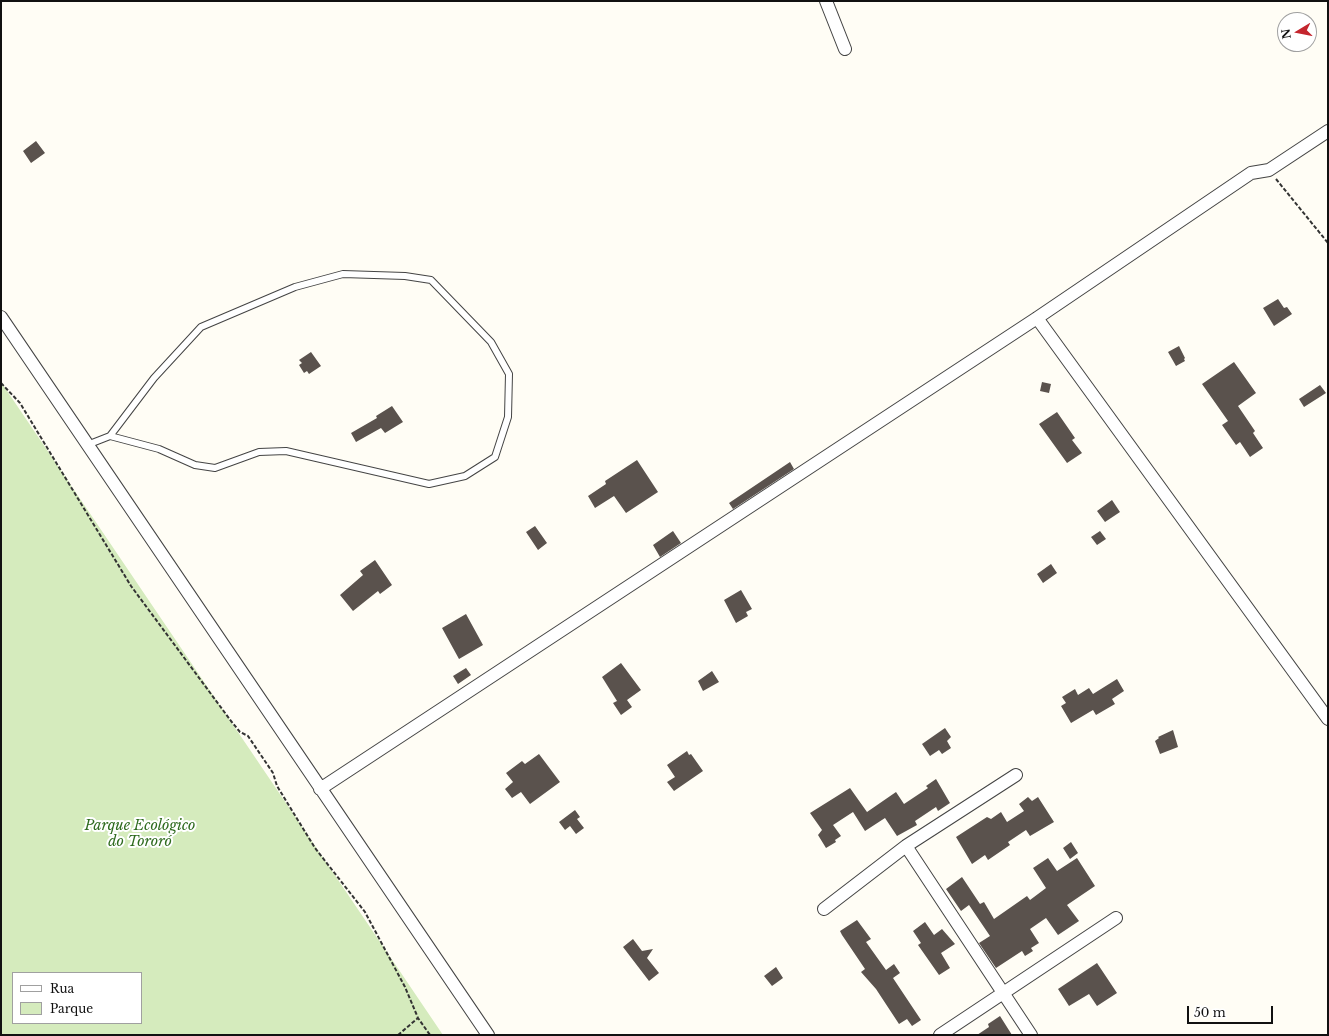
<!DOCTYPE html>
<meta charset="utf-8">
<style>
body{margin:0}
#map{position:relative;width:1329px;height:1036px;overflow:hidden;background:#fffdf5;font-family:"Libre Baskerville",serif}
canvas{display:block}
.frame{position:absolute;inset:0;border:2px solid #111;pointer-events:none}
.legend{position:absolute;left:12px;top:972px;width:130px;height:52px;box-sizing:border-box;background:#fff;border:1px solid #a0a0a0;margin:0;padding:5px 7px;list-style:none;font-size:12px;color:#111}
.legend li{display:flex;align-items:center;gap:8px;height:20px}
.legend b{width:20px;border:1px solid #a0a0a0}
.north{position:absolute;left:1277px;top:12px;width:40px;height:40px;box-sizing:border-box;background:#fff;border:1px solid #a0a0a0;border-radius:50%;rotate:260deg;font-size:11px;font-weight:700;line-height:16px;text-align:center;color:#111}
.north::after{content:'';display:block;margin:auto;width:14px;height:18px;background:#c4262e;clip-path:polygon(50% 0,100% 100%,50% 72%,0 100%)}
.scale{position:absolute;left:1187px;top:1006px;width:86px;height:18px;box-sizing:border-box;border:2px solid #111;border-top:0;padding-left:5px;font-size:12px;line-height:14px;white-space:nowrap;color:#111;-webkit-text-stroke:3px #fff;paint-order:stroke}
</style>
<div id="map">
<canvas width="1329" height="1036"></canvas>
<div class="frame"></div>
<ul class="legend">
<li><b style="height:5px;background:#fff"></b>Rua</li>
<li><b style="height:11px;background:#d5ebbd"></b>Parque</li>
</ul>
<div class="north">N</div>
<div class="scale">50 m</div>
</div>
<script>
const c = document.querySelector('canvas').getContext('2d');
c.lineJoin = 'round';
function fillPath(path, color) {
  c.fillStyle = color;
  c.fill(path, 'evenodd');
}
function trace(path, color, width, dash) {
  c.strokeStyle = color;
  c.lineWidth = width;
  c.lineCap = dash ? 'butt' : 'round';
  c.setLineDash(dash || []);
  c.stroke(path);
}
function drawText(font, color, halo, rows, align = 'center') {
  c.font = font + ' "Libre Baskerville",serif';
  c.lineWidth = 4;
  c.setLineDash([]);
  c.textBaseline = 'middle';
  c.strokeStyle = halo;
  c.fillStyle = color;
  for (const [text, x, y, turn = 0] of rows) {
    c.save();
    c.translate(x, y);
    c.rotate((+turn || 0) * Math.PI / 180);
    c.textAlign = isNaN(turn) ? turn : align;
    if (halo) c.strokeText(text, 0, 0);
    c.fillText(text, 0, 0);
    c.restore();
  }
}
const green = new Path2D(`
 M1,382L443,1035H1ZM13,973H141V1023H13Z`);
const building = new Path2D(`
 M36,141L45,153L31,163L23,151Z
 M1278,299L1284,308L1287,307L1292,314L1274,326L1263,308Z
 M1179,346L1185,358L1184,359L1185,361L1176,366L1168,352Z
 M311,352L321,366L309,374L307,371L304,373L299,365L302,363L299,360Z
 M1234,362L1256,393L1238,406L1255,431L1253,433L1263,448L1250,457L1240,442L1236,445L1222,425L1228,421L1202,384Z
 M1042,382L1051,384L1049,393L1040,391Z
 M1320,385L1326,393L1304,407L1299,399Z
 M392,406L403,422L385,433L381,428L356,442L351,433L377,418L376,416Z
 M1057,412L1075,438L1072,440L1082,453L1067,463L1039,424Z
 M637,460L658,492L626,513L614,496L595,508L588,496L606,484L605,481Z
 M790,462L794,469L733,509L729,503Z
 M1112,500L1120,512L1105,522L1097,511Z
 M535,526L547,543L538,550L526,532Z
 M673,531L681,543L660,557L653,545Z
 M1100,531L1106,539L1097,545L1091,537Z
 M375,560L392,585L380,594L378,591L353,611L340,595L363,575L360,571Z
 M1051,564L1057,573L1043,583L1037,574Z
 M741,590L752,609L746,612L748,616L736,623L724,600Z
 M466,614L483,645L459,659L442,628Z
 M621,663L641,690L627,700L632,707L621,715L613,703L617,701L602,677Z
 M466,668L471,675L458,684L453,676Z
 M712,671L719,682L703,691L698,681Z
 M1117,679L1124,691L1112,699L1115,704L1096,715L1093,710L1071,723L1061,706L1066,703L1062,697L1075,689L1078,695L1089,688L1093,694Z
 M945,728L951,737L947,741L951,748L942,754L939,750L930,756L922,744Z
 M1173,730L1178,747L1160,754L1155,741L1159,738L1158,737Z
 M687,751L689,755L691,754L703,771L674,791L667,782L675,777L667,765Z
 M539,754L560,782L530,804L521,792L512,798L505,789L513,782L506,773L522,761L525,764Z
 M936,779L950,803L938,811L936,807L915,821L917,825L897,836L885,818L865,831L853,812L833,825L841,836L835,840L836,842L826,848L818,835L822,830L810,813L850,788L867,812L896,792L904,804L928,788L926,786Z
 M1028,797L1032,801L1038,797L1054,822L1030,836L1026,830L1008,842L1010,845L988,860L985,855L972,864L956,837L987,817L991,819L1001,812L1007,822L1024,811L1019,804Z
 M575,810L580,817L577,819L584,828L576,834L570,826L565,830L559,822Z
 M1071,842L1078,853L1070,859L1063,848Z
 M1048,858L1057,871L1077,858L1095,886L1067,905L1079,921L1058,935L1046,918L1030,929L1039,943L1031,948L1033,951L1025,956L1022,951L996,968L979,943L990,936L969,905L961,911L946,889L962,877L980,904L984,902L994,919L1027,896L1030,900L1046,888L1033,868Z
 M857,920L871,939L866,942L886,970L894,964L900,973L893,978L921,1020L912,1026L907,1019L899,1024L876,989L861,972L865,969L842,935L840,931Z
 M925,922L934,935L942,929L955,944L941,953L950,968L939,975L918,945L921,943L913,931Z
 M633,939L642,951L653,949L647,958L659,973L649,981L623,947Z
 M1097,963L1117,993L1097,1006L1089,994L1069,1006L1058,989Z
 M776,967L783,978L772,986L764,976Z
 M1000,1016L1012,1035H977L989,1027L988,1024Z`);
const path = new Path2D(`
 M1276,179L1328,243
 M1,383L20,403L131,586L231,721L240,732L248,736L273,773L277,786L315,848L365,912L405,987L418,1018L430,1035
 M398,1035L418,1018`);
const lane = new Path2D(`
 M87,445L110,436L154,378L201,327L295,287L343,274L405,276L431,280L491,342L509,374L508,417L495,457L465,476L429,484L286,451L259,452L215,468L195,465L159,449L110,436`);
const street = new Path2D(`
 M826,1L845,49
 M1,317L488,1035
 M1037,318L1328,719
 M320,789L1037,318L1251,173L1269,170L1328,131
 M906,846L1031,1035
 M824,909L906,846L1016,775
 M940,1035L1116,918`);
const parkNames = [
 ["Parque Ecológico",140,826],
 ["do Tororó",140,842]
];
fillPath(green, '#d5ebbd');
fillPath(building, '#5a524d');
trace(lane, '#444', 8);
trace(street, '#444', 14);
trace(path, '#333', 2, [4, 2]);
trace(lane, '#fff', 6);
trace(street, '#fff', 12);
drawText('italic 14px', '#2f6b1f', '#fff', parkNames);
</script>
